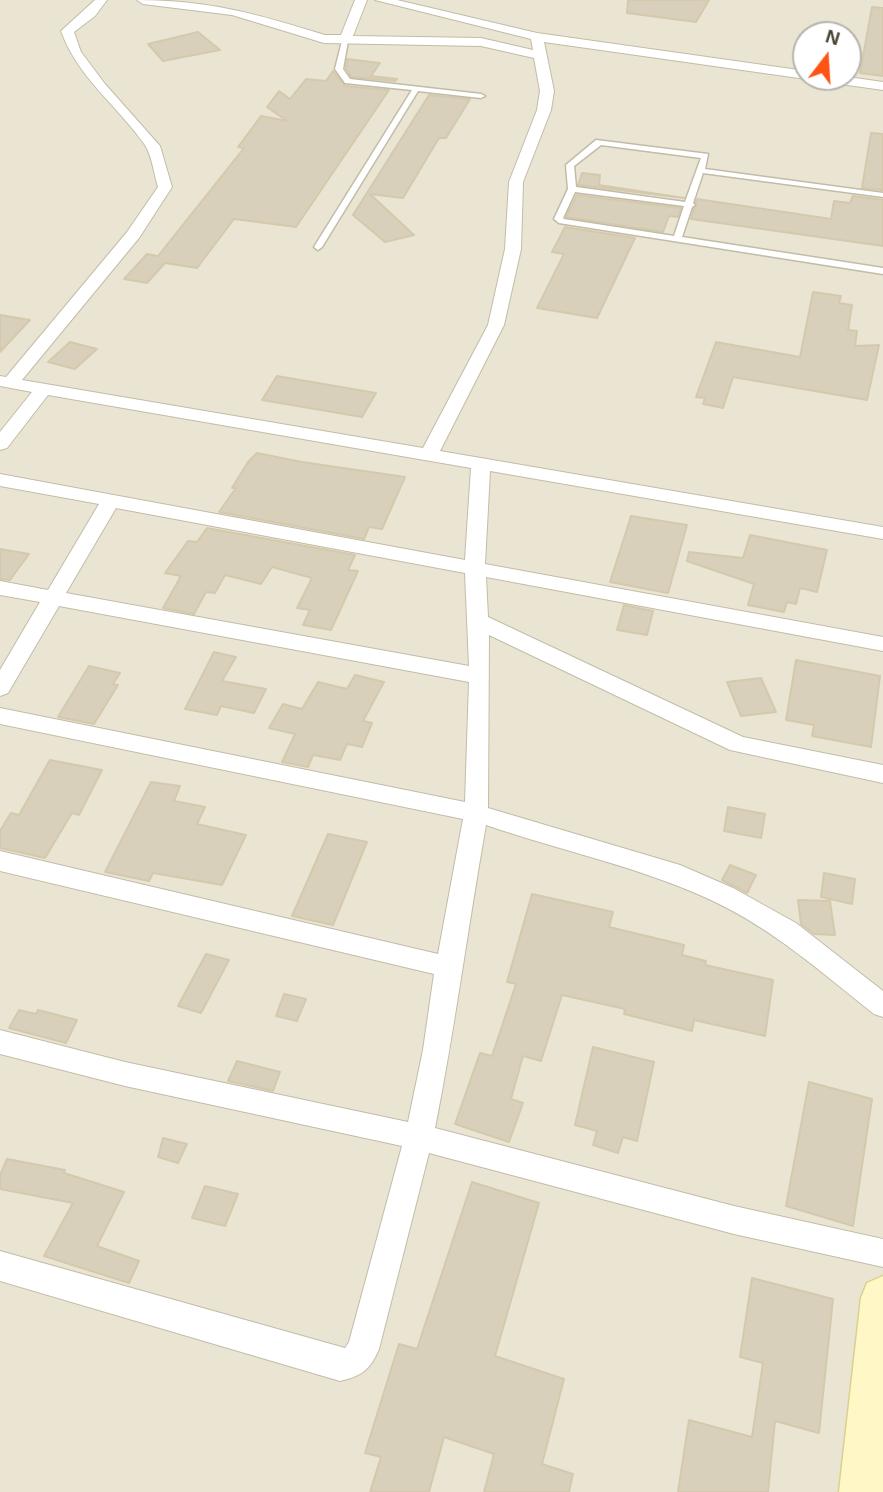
<!DOCTYPE html>
<style>
body{margin:0}
#map{position:relative;width:883px;height:1492px;overflow:hidden;background:#f5f2e6;font-family:Arial,sans-serif}
canvas{display:block}
.north{position:absolute;left:792px;top:21px;width:70px;height:70px;box-sizing:border-box;background:#fff;border:2px solid #b6b4ae;border-radius:50%;rotate:17deg;font-size:19px;font-weight:700;line-height:28px;text-align:center;color:#494334}
.north::after{content:'';display:block;margin:auto;width:24px;height:32px;background:#ff5413;clip-path:polygon(50% 0,100% 100%,50% 72%,0 100%)}
</style>
<div id="map">
<canvas width="883" height="1492"></canvas>
<div class="north">N</div>
</div>
<script>
const c = document.querySelector('canvas').getContext('2d');
c.lineJoin = 'round';
function fillPath(path, color) {
  c.fillStyle = color;
  c.fill(path, 'evenodd');
}
function trace(path, color, width, dash) {
  c.strokeStyle = color;
  c.lineWidth = width;
  c.lineCap = dash ? 'butt' : 'round';
  c.setLineDash(dash || []);
  c.stroke(path);
}
const residential = new Path2D(`
 M0,0H883V1492H0ZM806,35H848V77H806Z`);
const building = new Path2D(`
 M628,0H709L696,22L627,13Z
 M872,7L883,8V76L860,73Z
 M198,32L220,50L163,61L148,44Z
 M347,59L380,63L371,76L397,79L395,81L351,77L346,68Z
 M333,71L345,86L389,90L296,227L234,219L197,268L165,263L147,283L124,279L147,254L158,256L244,148L238,147L261,116L287,121L267,107L279,91L290,99L306,79L326,81Z
 M429,95L470,99L446,138H439L403,198L370,194L414,235L385,242L353,215Z
 M871,133L883,134V190L862,188Z
 M582,173L600,175L599,185L684,198L578,185Z
 M577,195L681,208L678,217L669,216L663,232L566,217Z
 M853,196L883,200V246L691,219L697,199L831,219L834,201L850,203Z
 M565,227L635,238L597,318L537,308L564,254L552,252Z
 M813,292L841,296L839,303L852,305L848,330L857,331L855,346L879,345L867,400L733,377L723,408L703,404L705,398L696,397L716,342L800,357Z
 M0,315L30,320L0,352Z
 M70,342L97,349L75,369L48,362Z
 M277,376L376,393L362,417L262,400Z
 M257,453L302,462L405,477L382,529L369,527L364,539L219,512L236,488H232L248,462Z
 M631,516L687,525L668,593L610,582Z
 M207,528L355,555L348,570L358,571L331,630L303,625L310,610L297,608L312,578L272,567L261,584L225,575L215,593L206,592L194,614L163,608L181,576L165,573L188,541L197,542Z
 M750,535L827,550L817,592L800,588L796,604L787,602L784,612L748,605L754,584L687,561L689,552L743,558Z
 M0,549L29,554L10,580L0,579Z
 M624,605L653,611L647,635L617,630Z
 M214,652L236,657L222,681L266,689L254,713L221,706L217,715L185,709Z
 M796,660L880,676L871,747L812,736L814,725L786,720Z
 M89,666L120,673L113,684L118,685L94,724L58,717Z
 M355,675L384,682L363,721L372,723L362,747L347,744L340,760L313,755L308,767L282,762L295,734L269,728L283,704L302,709L318,682L347,689Z
 M761,678L776,712L741,716L727,682Z
 M50,760L102,770L79,815L72,813L45,858L0,848V831L11,813L19,815Z
 M151,782L180,786L174,801L205,807L197,824L246,835L222,885L153,873L149,881L105,872Z
 M728,807L765,814L761,838L724,831Z
 M328,834L367,842L333,925L292,916Z
 M730,865L756,875L747,893L722,880Z
 M824,873L855,879L852,904L821,897Z
 M532,894L613,912L609,927L684,945L682,955L706,961L705,965L773,980L765,1036L694,1020L692,1031L624,1014L625,1009L562,995L541,1061L523,1056L511,1099L523,1103L509,1142L455,1124L480,1053L492,1056L516,984L507,982Z
 M798,900L830,901L835,935L814,934L801,924Z
 M206,954L229,960L201,1013L178,1006Z
 M284,994L306,999L297,1021L276,1016Z
 M19,1010L36,1014L38,1010L77,1020L66,1043L9,1028Z
 M593,1047L654,1062L637,1141L623,1137L618,1153L593,1145L597,1131L575,1125Z
 M237,1061L280,1072L273,1091L228,1081Z
 M809,1082L872,1099L853,1226L786,1206Z
 M163,1138L187,1144L178,1163L158,1157Z
 M7,1159L65,1170L64,1173L124,1192L97,1246L139,1261L129,1283L44,1256L73,1203L0,1189V1175Z
 M472,1182L539,1203L495,1356L564,1379L542,1464L573,1474L569,1492H484L494,1454L444,1437L429,1492H370L381,1457L365,1453L399,1344L417,1349Z
 M205,1186L238,1194L225,1226L192,1218Z
 M752,1278L833,1299L819,1433L775,1421L768,1492H678L689,1420L752,1437L763,1363L740,1357Z`);
const service = new Path2D(`
 M345,39L348,41L343,69L350,79L481,94L485,96L481,98L418,91L322,247L318,250L314,247L412,90L345,83L335,69L342,41Z
 M596,140L708,154L705,169L883,193V197L703,173L693,203L695,205L692,207L682,237L883,268V274L559,223L554,219L568,189L566,165ZM601,145L701,158L685,202L576,187L574,166ZM575,192L684,206L674,236L564,219L563,218Z`);
const minor = new Path2D(`
 M95,0H107L95,16L74,32L81,52L105,84L160,146L172,187L139,238L22,380L423,448L488,325L505,249L509,182L537,110L540,91L534,58L481,46L324,43L232,15L143,4L137,0C209,0 257,14 325,35H341L355,0H367L353,36L481,38L533,50L531,39L375,0H397L537,33L806,71V77H811L806,79L544,42L554,91L551,110L523,182L521,249L504,325L440,451L883,527V539L490,471L485,564L883,637V651L486,577L488,617L743,737L883,765V783L730,750L489,635L488,808L680,865L733,888L796,923L883,991V1017L874,1014C822,973 773,929 713,901C641,867 561,851 486,825C468,926 455,1028 435,1128L734,1206L883,1239V1267L734,1234L429,1153L379,1349C370,1370 362,1376 340,1381L0,1281V1251L345,1348L349,1342L402,1146L125,1086L0,1054V1030L125,1062L408,1122L423,1050L434,974L0,871V851L438,954L463,819L0,724V708L465,802L469,682L59,606L8,693L0,696V670L40,602L0,595V581L48,590L99,504L0,486V474L465,560L471,468L48,395L7,448L0,450V432L32,392L0,386V376L6,377L127,232L158,187C154,174 152,156 145,145C117,105 78,78 61,31ZM116,508L465,573L469,666L66,593Z
 M812,77H848L883,82V90L819,81Z`);
const secondary = new Path2D(`
 M883,1276V1492H839L861,1298L867,1283Z`);
fillPath(residential, '#eae5d3');
fillPath(building, '#d8d0ba');
trace(building, '#d4c9ac', 2);
trace(service, '#c2bca7', 3);
trace(minor, '#c2bca7', 2);
trace(secondary, '#dad090', 3);
fillPath(service, '#fff');
fillPath(minor, '#fff');
fillPath(secondary, '#fff8c6');
</script>
